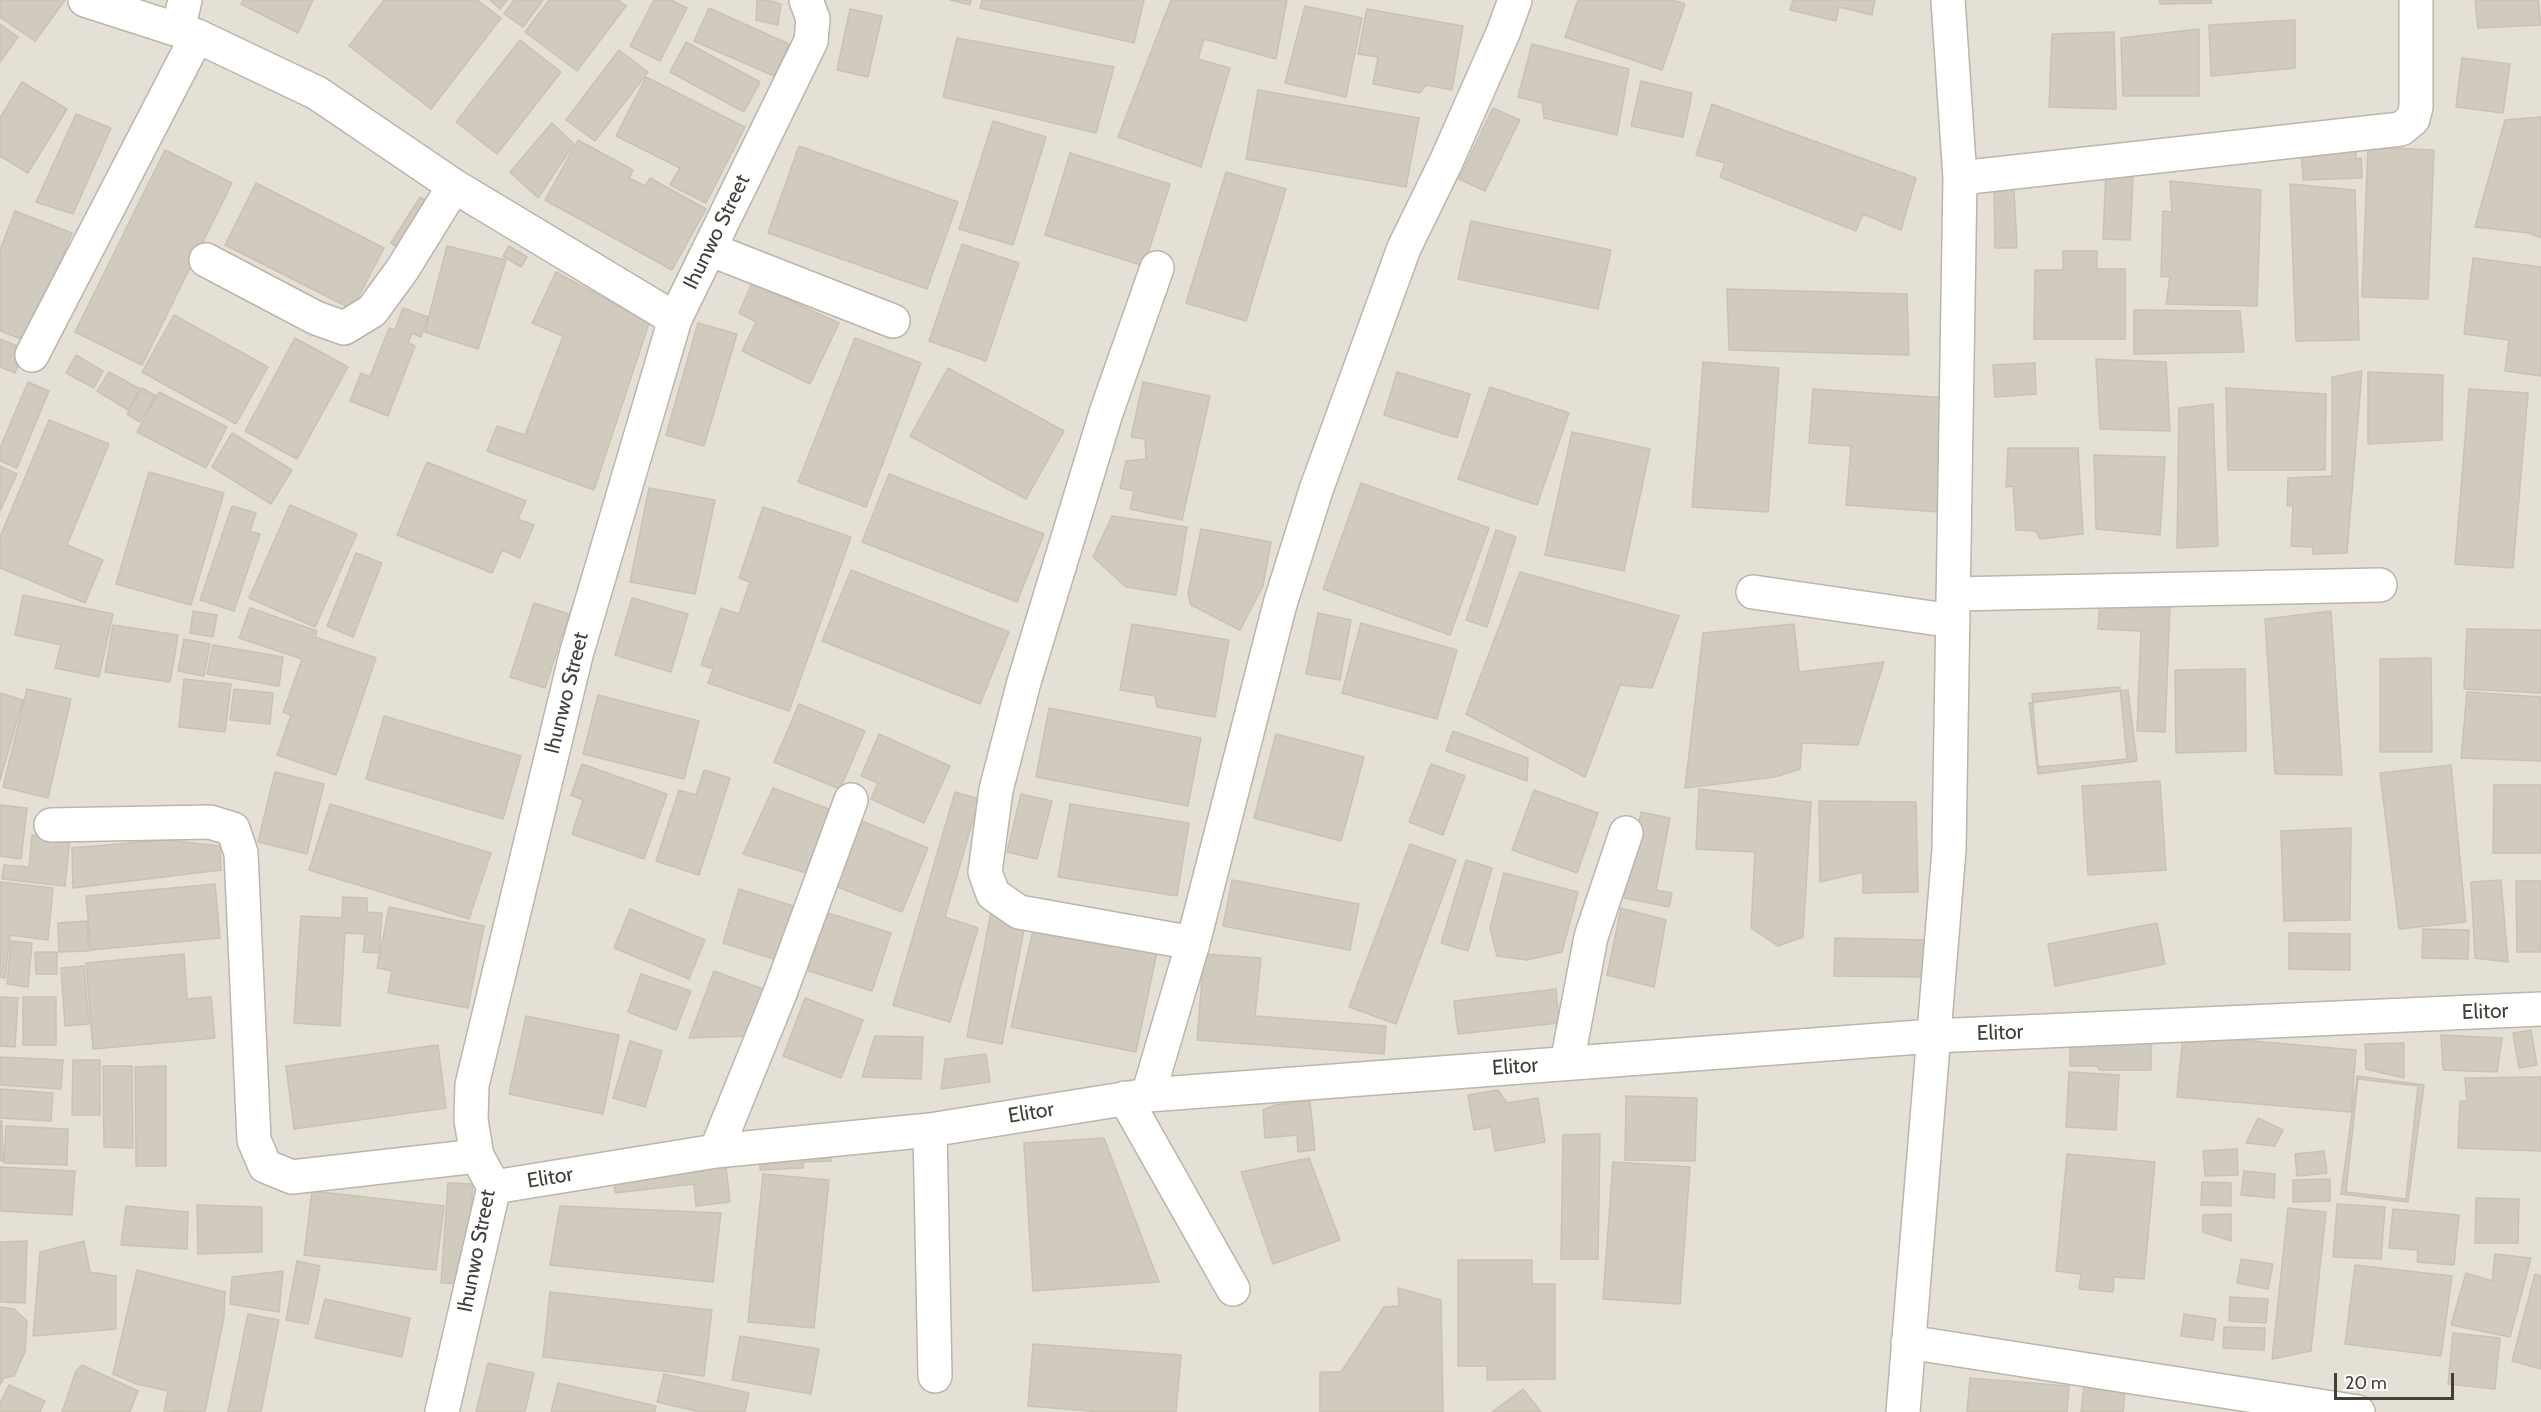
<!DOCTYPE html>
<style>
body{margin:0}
#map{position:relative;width:2541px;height:1412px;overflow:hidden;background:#f1eee7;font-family:Cabin,sans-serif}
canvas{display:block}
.scale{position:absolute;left:2334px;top:1373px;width:120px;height:27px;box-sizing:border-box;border:3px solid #433e37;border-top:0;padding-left:8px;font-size:18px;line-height:21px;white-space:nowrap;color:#433e37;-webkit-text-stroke:4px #fff;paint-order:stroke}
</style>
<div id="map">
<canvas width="2541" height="1412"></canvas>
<div class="scale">20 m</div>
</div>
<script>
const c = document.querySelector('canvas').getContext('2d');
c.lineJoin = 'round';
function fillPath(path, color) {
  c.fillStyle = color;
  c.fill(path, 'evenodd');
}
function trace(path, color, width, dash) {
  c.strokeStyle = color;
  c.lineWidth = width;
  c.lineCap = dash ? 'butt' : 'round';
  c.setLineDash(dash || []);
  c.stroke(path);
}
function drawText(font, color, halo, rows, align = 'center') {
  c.font = font + ' Cabin,sans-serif';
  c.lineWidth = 4.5;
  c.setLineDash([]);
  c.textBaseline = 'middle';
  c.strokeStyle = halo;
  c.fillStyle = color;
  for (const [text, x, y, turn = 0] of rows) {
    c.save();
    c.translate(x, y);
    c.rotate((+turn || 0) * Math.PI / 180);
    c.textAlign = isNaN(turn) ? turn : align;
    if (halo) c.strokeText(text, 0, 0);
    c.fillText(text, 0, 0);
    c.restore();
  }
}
const residential = new Path2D(`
 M0,0H2541V1412H0Z`);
const building = new Path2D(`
 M0,0H65L35,41L0,17Z
 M243,0H313L298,33L241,4Z
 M384,0H477L501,18L431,109L349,46Z
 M490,0H507L500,9Z
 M514,0H543L523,27L504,14Z
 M549,0H618L626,6L577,71L525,32Z
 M654,0H671L687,8L660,61L630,46Z
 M757,0H767L781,4L778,25L756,20Z
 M950,0H971L970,5Z
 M982,0H1144L1134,43L980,8Z
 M1171,0H1287L1276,59L1204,39L1198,59L1230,68L1201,167L1118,137Z
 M1578,0H1672L1685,4L1662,70L1565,37Z
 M1793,0H1875L1872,15L1839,7L1836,21L1790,10Z
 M2159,0H2211L2212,3L2160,4Z
 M2475,0H2538L2541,25L2478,28Z
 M1305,6L1362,18L1346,97L1285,83Z
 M709,8L789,44L774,76L694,41Z
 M850,9L882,16L868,77L837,70Z
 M1367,9L1463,26L1452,90L1426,85L1420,93L1373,84L1378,57L1358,54Z
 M2295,20V68L2211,76L2209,25Z
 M0,24L18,37L0,62Z
 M2199,29V96H2123L2121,38Z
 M2114,32L2116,109L2049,107L2052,34Z
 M957,38L1114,67L1096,133L943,97Z
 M520,40L561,72L497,154L456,122Z
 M686,42L760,82L744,112L670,72Z
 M1532,44L1629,69L1617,135L1544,118L1542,103L1518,97Z
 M619,50L648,72L595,141L566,120Z
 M2462,58L2510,64L2503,113L2456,107Z
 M646,77L745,127L706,203L670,185L680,168L616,136Z
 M1641,81L1692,93L1683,137L1631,126Z
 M22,82L67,109L28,173L0,156V118Z
 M1258,90L1419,118L1406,187L1246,159Z
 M1712,104L1916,178L1901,230L1863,214L1856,231L1720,177L1725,163L1696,155Z
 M1493,108L1520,120L1485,191L1459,179Z
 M76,114L111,128L73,214L36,202Z
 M2541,117V238L2529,233L2475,227L2505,120Z
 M993,121L1046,137L1013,245L959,229Z
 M552,123L574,144L538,198L510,172Z
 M578,140L633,170L629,178L645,186L650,178L706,209L672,270L545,200Z
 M2356,141V159L2361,158L2362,178L2303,180L2301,145Z
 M799,146L958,202L927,289L768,233Z
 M2368,147L2434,150L2428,299L2362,297Z
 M165,150L232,183L142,365L75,332Z
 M1070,153L1170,184L1144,266L1045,235Z
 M1226,172L1286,189L1246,321L1186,303Z
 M2106,172L2133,178L2130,240L2103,239Z
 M2170,181L2261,190L2257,306L2166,304L2170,276L2161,277L2163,211L2172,212Z
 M256,183L384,248L352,309L225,245Z
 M2290,184L2355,190L2359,340L2296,341Z
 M1994,188H2014L2017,248H1995Z
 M420,197L439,209L410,255L391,243Z
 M15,211L72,233L29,342L0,331V250Z
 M1471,221L1611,250L1598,309L1458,279Z
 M962,244L1019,263L986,361L929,341Z
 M447,246L506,260L478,349L425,332Z
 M509,246L527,257L521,267L503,256Z
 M2063,251H2097V269H2125V339H2034L2035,270H2063Z
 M2473,258L2541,267V376L2505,371L2509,340L2464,334Z
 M556,272L649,323L594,490L487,451L497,426L525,435L563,336L532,323Z
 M752,283L839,323L810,384L742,351L756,322L739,313Z
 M1727,289L1907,294L1909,355L1729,350Z
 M403,308L428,317L421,337L412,333L408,343L415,346L388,416L350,401L361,373L370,377L389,328L395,330Z
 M2134,310L2240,311L2244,352L2134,354Z
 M174,315L268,367L236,424L142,372Z
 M698,323L737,334L704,446L666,435Z
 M295,338L348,367L297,459L245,431Z
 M855,338L921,363L866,507L798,482Z
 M0,339L25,349L15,373L0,367Z
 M76,355L103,371L94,388L66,373Z
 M2096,359L2166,362L2170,431L2100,429Z
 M1703,362L1779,368L1768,512L1692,507Z
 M2035,363L2036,394L1995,397L1993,365Z
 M948,368L1064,431L1026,499L910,436Z
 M2362,371L2347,553L2313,554V547L2291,546L2293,505L2287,506L2288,478L2332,476V377Z
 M109,372L140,389L128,410L97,391Z
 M1397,372L1470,394L1457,438L1384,415Z
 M2368,372L2443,375L2442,440L2368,444Z
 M28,382L49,391L17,468L0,461V448Z
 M1143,382L1210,396L1182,520L1130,509L1134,491L1120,488L1126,461L1146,459L1145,439L1131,437Z
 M1490,387L1569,413L1537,505L1458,479Z
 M142,388L156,396L140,422L127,414Z
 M2226,388L2326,394L2325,470H2228Z
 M1813,389L1947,398L1939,512L1846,505L1851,446L1809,443Z
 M2469,389L2528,393L2513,568L2455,564Z
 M159,392L227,427L206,468L137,432Z
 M2213,404L2218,546L2177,548L2179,408Z
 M49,420L109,444L67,545L103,560L85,603L0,568V537Z
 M1572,432L1650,449L1624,571L1545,555Z
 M232,433L292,470L271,504L212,467Z
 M2008,448H2078L2083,534L2040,539L2036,531L2016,530L2013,486L2006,487Z
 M2094,455L2165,457L2160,535L2096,529Z
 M427,462L526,501L518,519L534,525L520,558L502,550L492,573L397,535Z
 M0,466L17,474L0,511Z
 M149,472L224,493L191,605L116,584Z
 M889,474L1044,534L1017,602L862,542Z
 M1361,483L1489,528L1450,635L1323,589Z
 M649,488L715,500L695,594L630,582Z
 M290,505L357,534L315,627L249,598Z
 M232,506L256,513L250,531L260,534L234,611L200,600Z
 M763,507L851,537L789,711L708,683L713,669L701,665L721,608L739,614L750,582L739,578Z
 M1112,516L1187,527L1176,595L1126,587L1093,557Z
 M1201,529L1271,542L1263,586L1240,630L1191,605L1188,594Z
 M1496,530L1516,537L1487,627L1466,620Z
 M356,553L382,563L353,637L327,626Z
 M851,570L1009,632L980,704L822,641Z
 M1520,572L1679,616L1652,688L1620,685L1585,777L1466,714Z
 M23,595L113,614L99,677L55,668L61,645L15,635Z
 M632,598L688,614L671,672L615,655Z
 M2100,602L2170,604L2165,732L2137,731L2141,631L2098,629Z
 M534,603L569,614L545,688L510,677Z
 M250,608L317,631L315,637L376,658L336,775L277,755L291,715L283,712L302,659L239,638Z
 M193,611L217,615L213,637L190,633Z
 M2331,611L2342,775L2275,774L2265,619Z
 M1318,613L1351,620L1340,680L1306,674Z
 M1361,623L1457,650L1437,719L1342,693Z
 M1132,624L1229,640L1215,717L1157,707L1155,696L1120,690Z
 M1794,624L1799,672L1884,662L1858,745L1802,743L1800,769L1775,777L1685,788L1703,633Z
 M113,625L178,635L170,682L105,672Z
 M2467,629L2541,630V693L2464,689Z
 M184,639L210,644L204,676L178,671Z
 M213,645L283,657L279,686L207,674Z
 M2431,658L2432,752H2380V659Z
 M2245,669L2246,751L2176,753L2175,670Z
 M184,679L231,684L225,732L179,727Z
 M2120,687L2127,759L2038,767L2032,694Z
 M27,689L71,699L48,798L3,787Z
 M234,689L273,693L270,724L230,720Z
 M2128,690L2137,761L2038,774L2029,703Z
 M2467,692L2541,697V761L2461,758Z
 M0,693L23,700L0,780Z
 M598,695L699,721L684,779L583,754Z
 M799,704L865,731L840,789L774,762Z
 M1049,708L1201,738L1188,806L1036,777Z
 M384,716L521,756L503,819L366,779Z
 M1453,731L1528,758L1527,781L1446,751Z
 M879,734L950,766L924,823L871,799L878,783L861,776Z
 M1276,734L1364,757L1341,841L1254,818Z
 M582,764L667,794L644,859L572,834L583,800L571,795Z
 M1431,764L1465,776L1443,835L1409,822Z
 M2451,765L2466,922L2399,929L2380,773Z
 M704,770L730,778L699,875L656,861L679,790L696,795Z
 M275,772L324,784L307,854L258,842Z
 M2160,781L2166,870L2088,875L2082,786Z
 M2494,785H2541V853H2493Z
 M773,788L834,811L810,874L743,854Z
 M1699,789L1811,802L1803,937L1778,946L1751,928L1755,852L1696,849Z
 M1534,790L1598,813L1577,873L1512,850Z
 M955,792L979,799L945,917L978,928L950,1022L893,1005Z
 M1021,794L1052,801L1037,859L1007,852Z
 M1819,801L1916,802L1918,892L1863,893V872L1820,882Z
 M330,804L491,853L469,919L309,870Z
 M1070,804L1189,823L1177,896L1058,877Z
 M0,805L27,808L21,859L0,856Z
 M1641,812L1670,818L1656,890L1672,893L1669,907L1624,898Z
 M862,821L928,848L902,912L835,886Z
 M2351,828L2350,920L2284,921L2281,831Z
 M32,835L70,839L65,886L2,879L4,865L29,867Z
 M165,840L220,846L221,870L73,888L72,848Z
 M1410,844L1456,860L1396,1024L1349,1007Z
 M1466,860L1492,868L1468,951L1441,943Z
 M1504,873L1578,892L1562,952L1527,960L1497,956L1490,928Z
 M1232,880L1359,904L1350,950L1223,926Z
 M2501,880L2508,962L2475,958L2471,882Z
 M2516,881H2541V952H2517Z
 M0,882L53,888L48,940L10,935L5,978L0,977Z
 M215,884L220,938L91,950L86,896Z
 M739,889L803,909L786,963L723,943Z
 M343,897L367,898V912L382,913L379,953L363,952L365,934L345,933L340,1026L294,1023L301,916L342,918Z
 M389,907L484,926L468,1008L388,993L392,971L377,968Z
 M1621,908L1666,920L1654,987L1607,975Z
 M630,909L705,940L689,979L614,948Z
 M825,912L891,933L872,991L806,970Z
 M991,912L1024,930L1002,1044L967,1037Z
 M87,921L89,951L59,952L58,923Z
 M2157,923L2165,964L2055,986L2048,944Z
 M1034,926L1157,952L1136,1052L1011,1027Z
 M2423,929L2469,930L2468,959L2422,958Z
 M2289,933L2350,934V970L2289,969Z
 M1835,938L1925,940L1924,977L1834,976Z
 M11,941L32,943L28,987L7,984Z
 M35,952H57V974H36Z
 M184,954L187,999L211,997L215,1038L93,1049L86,963Z
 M1204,954L1261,958L1255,1016L1386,1026L1384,1054L1197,1040Z
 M84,966L89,1024L65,1026L61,968Z
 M714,971L766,990L749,1036L689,1038Z
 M641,974L691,991L676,1030L628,1012Z
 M1556,989L1559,1023L1458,1034L1454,1001Z
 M0,997L18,998L15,1047L0,1046Z
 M23,997H56V1045H23Z
 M805,998L863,1020L841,1078L783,1056Z
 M526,1016L619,1035L603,1114L509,1094Z
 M2531,1030L2537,1065L2519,1068L2513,1033Z
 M2183,1035L2356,1050L2351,1112L2177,1097Z
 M2441,1035L2502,1038L2497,1072L2443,1070Z
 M875,1036L923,1037L921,1079L862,1077Z
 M630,1041L662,1051L645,1107L613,1098Z
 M2151,1043V1070H2099L2097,1066H2070V1044Z
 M2404,1043V1078L2366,1069L2365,1044Z
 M438,1045L446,1108L294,1129L286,1066Z
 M986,1054L990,1082L941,1089L945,1059Z
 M0,1057L63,1060L61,1089L0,1085Z
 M73,1060H100V1115H72Z
 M103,1066H132L133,1148L104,1147Z
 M166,1066V1166H136L135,1067Z
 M2069,1072L2119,1075L2116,1130L2066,1127Z
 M2357,1076L2424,1085L2408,1202L2341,1194Z
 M2541,1077V1151L2458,1148L2460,1101H2467L2465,1078Z
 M2358,1079L2418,1086L2406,1199L2346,1192Z
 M0,1089L53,1093L51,1121L0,1118Z
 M1498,1090L1507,1103L1538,1098L1545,1142L1495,1151L1491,1127L1474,1130L1468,1095Z
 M1626,1096L1697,1098L1695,1161L1625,1160Z
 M1310,1101L1315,1150L1298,1152L1297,1135L1265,1138L1263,1110L1275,1105Z
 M2258,1118L2283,1130L2275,1146L2246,1143Z
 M0,1121H2L3,1161H0Z
 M6,1126L68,1129L67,1165L4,1163Z
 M1600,1134L1598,1259H1561L1563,1135Z
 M1104,1138L1159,1282L1033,1291L1024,1143Z
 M830,1146L831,1161L803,1162V1168L760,1170V1151Z
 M2237,1149L2238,1175L2205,1176L2203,1151Z
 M2324,1151L2327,1173L2297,1176L2295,1154Z
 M2067,1154L2155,1162L2144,1279L2114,1277L2113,1292L2079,1289L2081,1274L2056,1271Z
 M725,1158L730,1202L696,1206L694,1184L615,1193L613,1172Z
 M1309,1158L1340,1240L1273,1264L1241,1172Z
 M1613,1162L1690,1167L1680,1304L1603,1299Z
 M0,1167L75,1171L72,1215L0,1211Z
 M2244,1171L2275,1174L2274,1198L2241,1195Z
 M763,1174L829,1180L814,1328L748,1322Z
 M2330,1179V1201L2293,1202V1180Z
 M2202,1182L2231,1183V1206L2201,1205Z
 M448,1183L473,1184L467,1284L441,1283Z
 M312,1191L444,1206L436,1270L304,1255Z
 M2476,1198L2519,1199L2518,1243H2475Z
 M2337,1204L2385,1207L2381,1259L2333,1257Z
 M197,1205L262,1207V1252L198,1254Z
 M126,1206L188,1212L187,1249L121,1245Z
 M560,1206L721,1213L713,1282L550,1265Z
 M2288,1208L2326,1212L2311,1351L2272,1359Z
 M2393,1209L2459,1215L2454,1265L2417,1262L2418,1250L2389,1248Z
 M2231,1214V1241L2203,1232V1215Z
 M27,1241L25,1303L0,1302V1242Z
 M84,1241L90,1272L116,1276V1329L33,1336L40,1252Z
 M2495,1254L2531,1258L2510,1337L2451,1325L2466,1273L2492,1281Z
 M2241,1259L2273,1264L2268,1289L2237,1283Z
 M1458,1260H1532V1284H1555V1379L1487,1380V1366H1458Z
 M297,1261L320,1266L308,1324L286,1320Z
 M2355,1265L2452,1276L2441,1356L2345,1344Z
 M137,1270L225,1292L224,1317L205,1412L164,1411L168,1391L137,1384L113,1374Z
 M283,1271L279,1312L230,1304L232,1277Z
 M2535,1274L2541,1276V1369L2512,1361Z
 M1398,1288L1441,1300L1443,1412H1320V1372H1341L1384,1307L1399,1306Z
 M550,1292L712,1310L704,1376L543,1357Z
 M2230,1297L2268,1299L2266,1323L2229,1321Z
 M325,1299L410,1318L402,1357L315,1338Z
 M0,1307L14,1309L27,1321L25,1352L14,1376L4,1378L0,1385Z
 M248,1314L279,1320L261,1412H228Z
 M2184,1314L2216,1319L2213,1340L2181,1336Z
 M2224,1327L2265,1328L2264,1350L2223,1348Z
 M2453,1333L2500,1338L2495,1389L2448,1384Z
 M740,1336L819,1349L811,1394L732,1380Z
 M1033,1344L1181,1355L1176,1412H1101L1028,1406Z
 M488,1363L534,1373L525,1412H476Z
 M82,1365L138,1391L130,1412H62L76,1371Z
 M664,1374L749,1393L745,1412H700L657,1402Z
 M2085,1377L2126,1380L2123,1412H2081Z
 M1970,1378L2069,1386L2067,1412H1967Z
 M558,1383L656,1406L655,1412H551Z
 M9,1385L45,1401L40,1412H0V1404Z
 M1523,1389L1541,1412H1492Z`);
const minor = new Path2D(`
 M85,0L197,36L317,93L454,186L675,319
 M178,30L185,0
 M1960,178L2401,129L2413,119L2416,107V0
 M709,249L893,321
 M206,260L316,318L344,328L372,311L402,270L454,186
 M1157,268L1106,413L1024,682L996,790L985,872L993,894L1019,912L1193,943
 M32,355L197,36
 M1753,592L1953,621
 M1953,594L2380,585
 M51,825L210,822L233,829L241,853L254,1140L265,1166L292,1177L477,1156
 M1567,1063L1591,937L1626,833
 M1148,1095L1193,943L1280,604L1316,490L1404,248L1446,162L1503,33L1515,0
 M1125,1098L1233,1289
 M930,1130L935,1376
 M716,1151L780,993L851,800
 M494,1187L716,1151L930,1130L1148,1095L1933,1036L2541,1009
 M1908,1342L2358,1412
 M442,1412L494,1187L477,1156L471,1120L472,1085L576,655L675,319L811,41L813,19L806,0
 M1903,1412L1949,850L1960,178L1948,0`);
const streetNames = [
 ["Ihunwo Street",717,232,-64],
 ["Ihunwo Street",567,693,-76],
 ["Elitor",2485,1012,-2],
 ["Elitor",2000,1033,-2],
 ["Elitor",1515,1067,-4],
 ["Elitor",1031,1113,-9],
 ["Elitor",550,1178,-9],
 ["Ihunwo Street",477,1251,-79]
];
fillPath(residential, '#e4e0d6');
fillPath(building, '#d1cabe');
trace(building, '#cbc1b2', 1.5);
trace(minor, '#bbb5ab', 36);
trace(minor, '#fff', 33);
drawText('21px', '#433e37', '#fff', streetNames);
</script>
